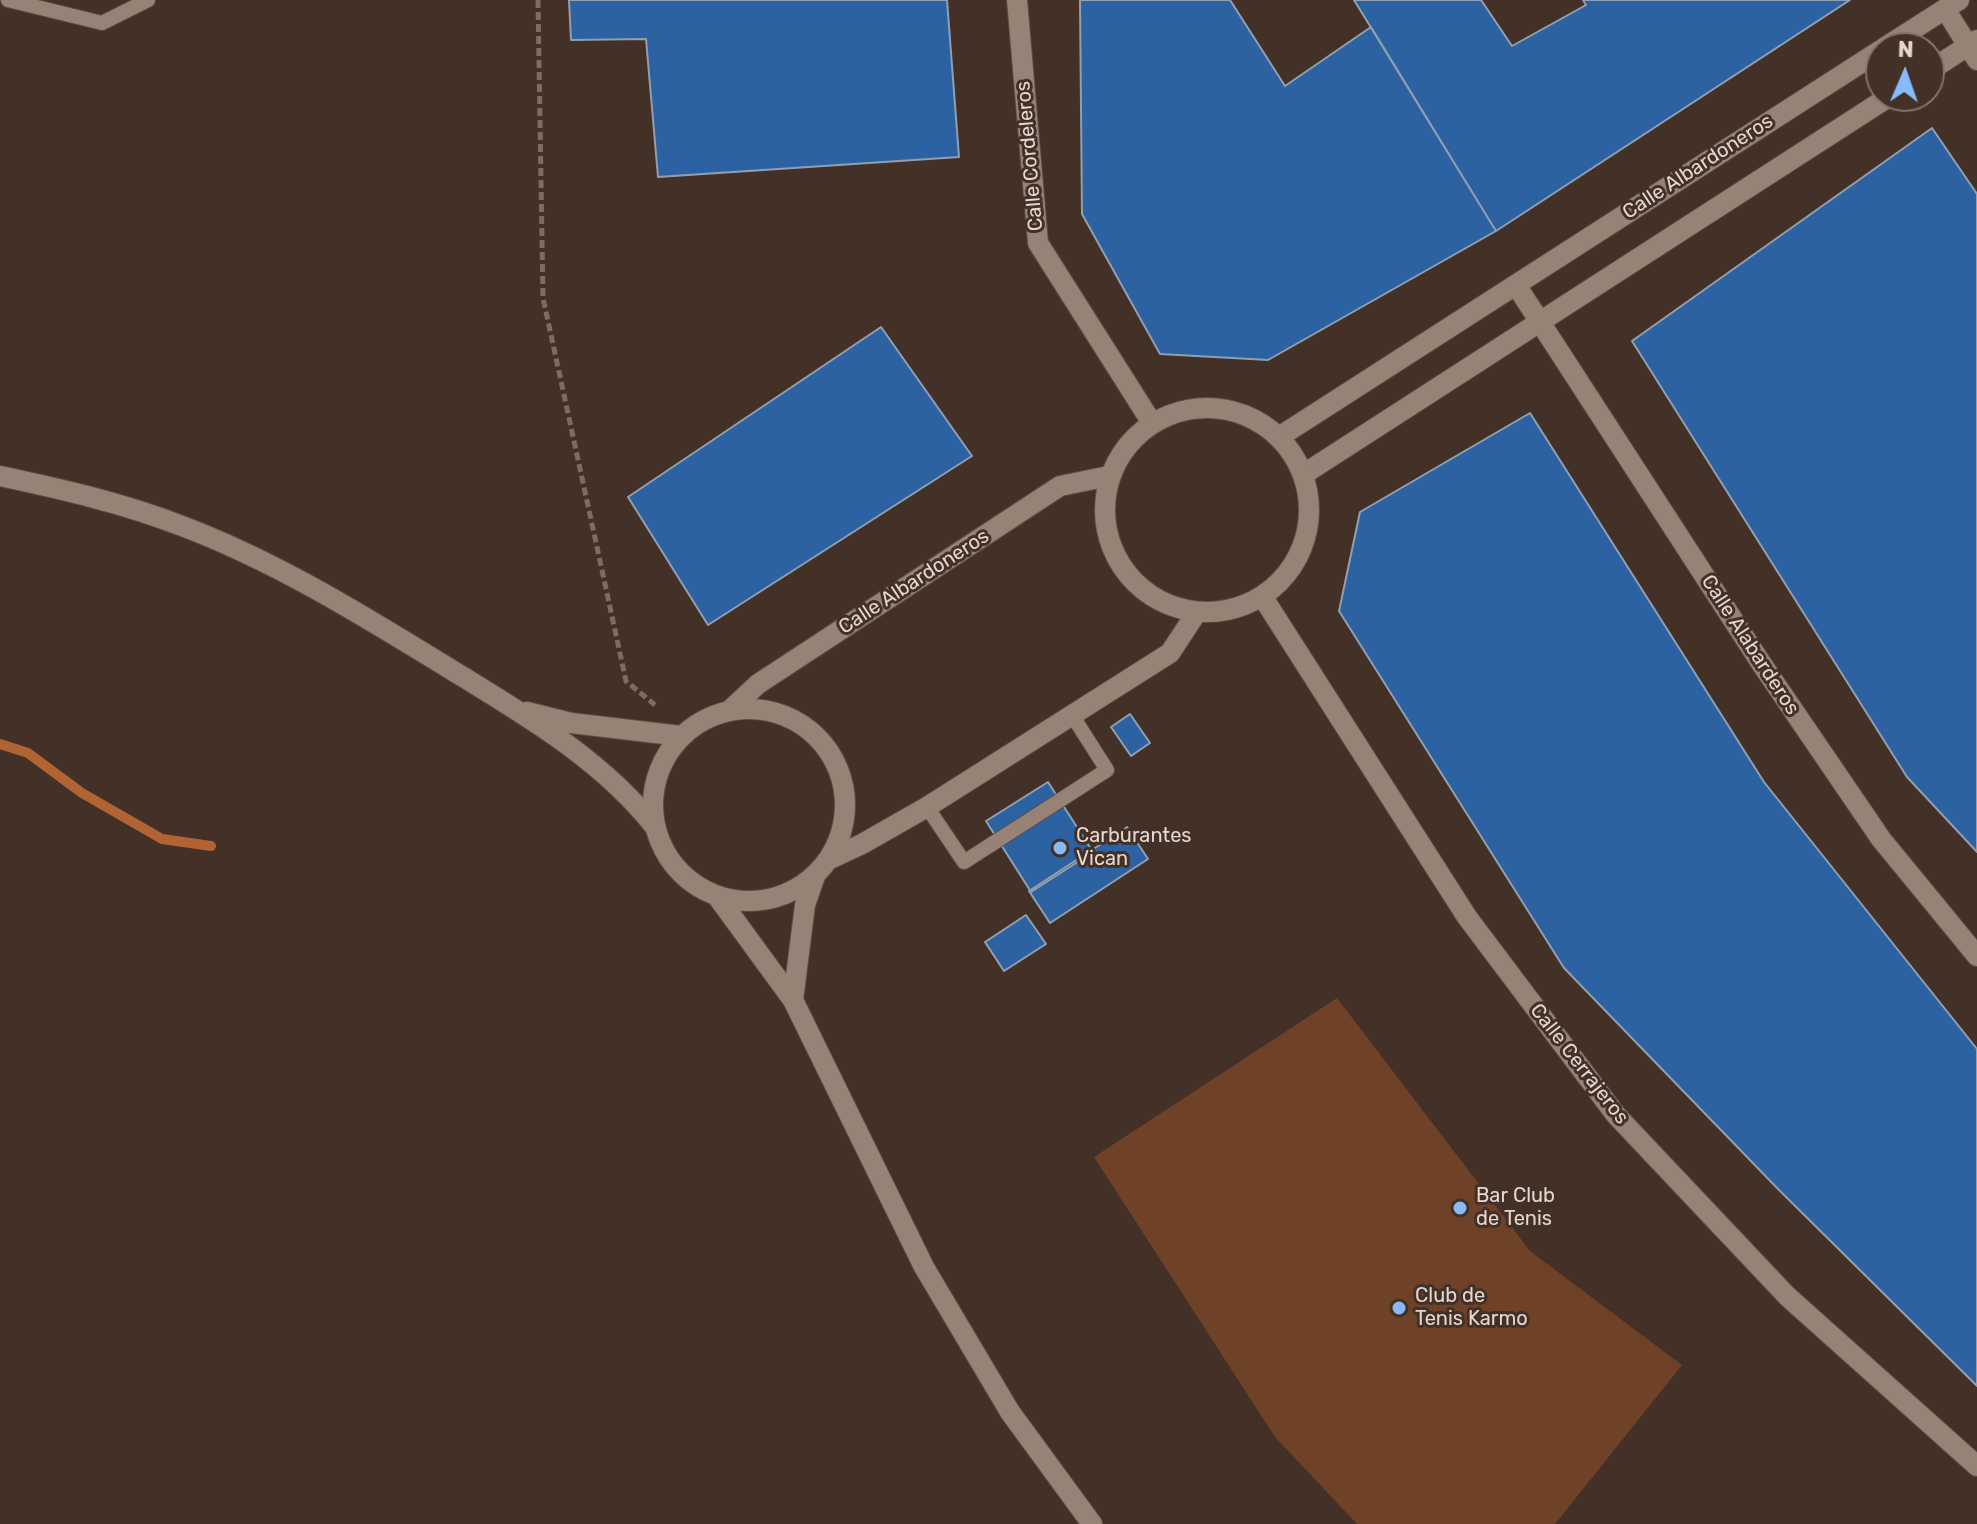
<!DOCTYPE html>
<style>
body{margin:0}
#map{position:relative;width:1977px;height:1524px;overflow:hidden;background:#433027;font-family:Rubik,sans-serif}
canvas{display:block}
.north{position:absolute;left:1865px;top:32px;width:80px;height:80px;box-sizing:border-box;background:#433027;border:2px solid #83736b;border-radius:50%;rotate:2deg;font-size:22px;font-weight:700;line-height:32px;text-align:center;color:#e3d7d0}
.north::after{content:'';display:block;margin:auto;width:28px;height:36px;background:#88bbfc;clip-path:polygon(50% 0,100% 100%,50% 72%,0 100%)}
</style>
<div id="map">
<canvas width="1977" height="1524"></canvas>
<div class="north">N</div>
</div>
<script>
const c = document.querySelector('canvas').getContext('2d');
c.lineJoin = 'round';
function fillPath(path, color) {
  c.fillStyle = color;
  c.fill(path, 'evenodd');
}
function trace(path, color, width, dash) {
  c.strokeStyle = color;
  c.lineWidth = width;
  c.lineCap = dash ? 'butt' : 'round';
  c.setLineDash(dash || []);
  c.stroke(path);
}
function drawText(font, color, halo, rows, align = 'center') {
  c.font = font + ' Rubik,sans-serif';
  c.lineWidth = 6;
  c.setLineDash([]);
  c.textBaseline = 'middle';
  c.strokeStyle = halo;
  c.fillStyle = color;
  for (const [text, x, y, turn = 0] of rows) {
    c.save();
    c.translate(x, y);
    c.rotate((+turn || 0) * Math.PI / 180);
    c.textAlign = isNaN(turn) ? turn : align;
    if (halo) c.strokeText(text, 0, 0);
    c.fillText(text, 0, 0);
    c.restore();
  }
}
const green = new Path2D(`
 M1337,998L1530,1251L1682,1365L1555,1524H1357L1275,1437L1094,1157Z`);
const stream = new Path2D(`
 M0,744L28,753L82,793L162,839L211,846`);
const building = new Path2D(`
 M569,0H947L959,157L658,177L646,39L571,40Z
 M1080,0H1230L1285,86L1371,27L1496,231L1268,360L1160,354L1082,214Z
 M1354,0H1481L1512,46L1586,5L1583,0H1850L1496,231Z
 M1932,128L1977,194V852L1907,777L1632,341Z
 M881,327L972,456L708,625L628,497Z
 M1530,413L1764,782L1977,1049V1386L1779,1190L1564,968L1339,611L1360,512Z
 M1130,714L1150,743L1131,756L1111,727Z
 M1048,782L1093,852L1031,892L986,821Z
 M1127,827L1148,859L1050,923L1029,891Z
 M1026,915L1046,944L1004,971L985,942Z`);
const path = new Path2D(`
 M538,0L543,298L626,681L655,705`);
const lane = new Path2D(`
 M8,0L102,23L148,0
 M927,807L964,862L1107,770L1072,715`);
const street = new Path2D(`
 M1017,0L1038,243L1152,423
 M1945,9L1977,60
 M1884,48L1959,0
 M1929,71L1977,40
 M1516,285L1761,663L1881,839L1977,956
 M1279,437L1881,50
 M1304,474L1890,96`);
const secondary = new Path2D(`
 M1105 510a102 102 0 1 1 204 0a102 102 0 1 1-204 0Z
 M0,476C61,489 123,503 182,526C280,563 370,620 460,675C530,718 603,761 655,827
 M1262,596L1467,917L1616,1115L1787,1296L1977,1466
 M653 805a96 96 0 1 1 192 0a96 96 0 1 1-192 0Z
 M729,711L758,684L1060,486L1109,476
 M527,712L571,723L681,736
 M830,859L862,844L927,807L1170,653L1197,612
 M717,896L793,1000L924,1267L1010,1412L1092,1524
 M793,1000L805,905L815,876`);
const markers = [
 [1060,848,8,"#88bbfc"],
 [1460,1208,8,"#88bbfc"],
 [1399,1308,8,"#88bbfc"]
];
const streetNames = [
 ["Calle Cordeleros",1030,156,-95],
 ["Calle Albardoneros",1698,167,-33],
 ["Calle Albardoneros",914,582,-33],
 ["Calle Alabarderos",1750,645,57],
 ["Calle Cerrajeros",1579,1064,52]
];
const poiNames = [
 ["Carburantes",1076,836],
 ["Vican",1076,859],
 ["Bar Club",1476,1196],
 ["de Tenis",1476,1219],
 ["Club de",1415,1296],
 ["Tenis Karmo",1415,1319]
];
fillPath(green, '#6f4127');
trace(stream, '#b26334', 10);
fillPath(building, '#2c62a2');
trace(building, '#919fb1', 2);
trace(lane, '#5d4d45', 16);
trace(street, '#5d4d45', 22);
trace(secondary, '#5d4d45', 22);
trace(path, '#7d6c64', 5, [8, 4]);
trace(lane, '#978276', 14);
trace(street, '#978276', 20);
trace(secondary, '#978276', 20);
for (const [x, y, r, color] of markers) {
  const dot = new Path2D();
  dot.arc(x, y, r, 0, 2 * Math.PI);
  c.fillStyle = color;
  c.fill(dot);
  trace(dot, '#433027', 3);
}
drawText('20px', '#e3d7d0', '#433027', streetNames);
drawText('20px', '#e3d7d0', '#433027', poiNames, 'left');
</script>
